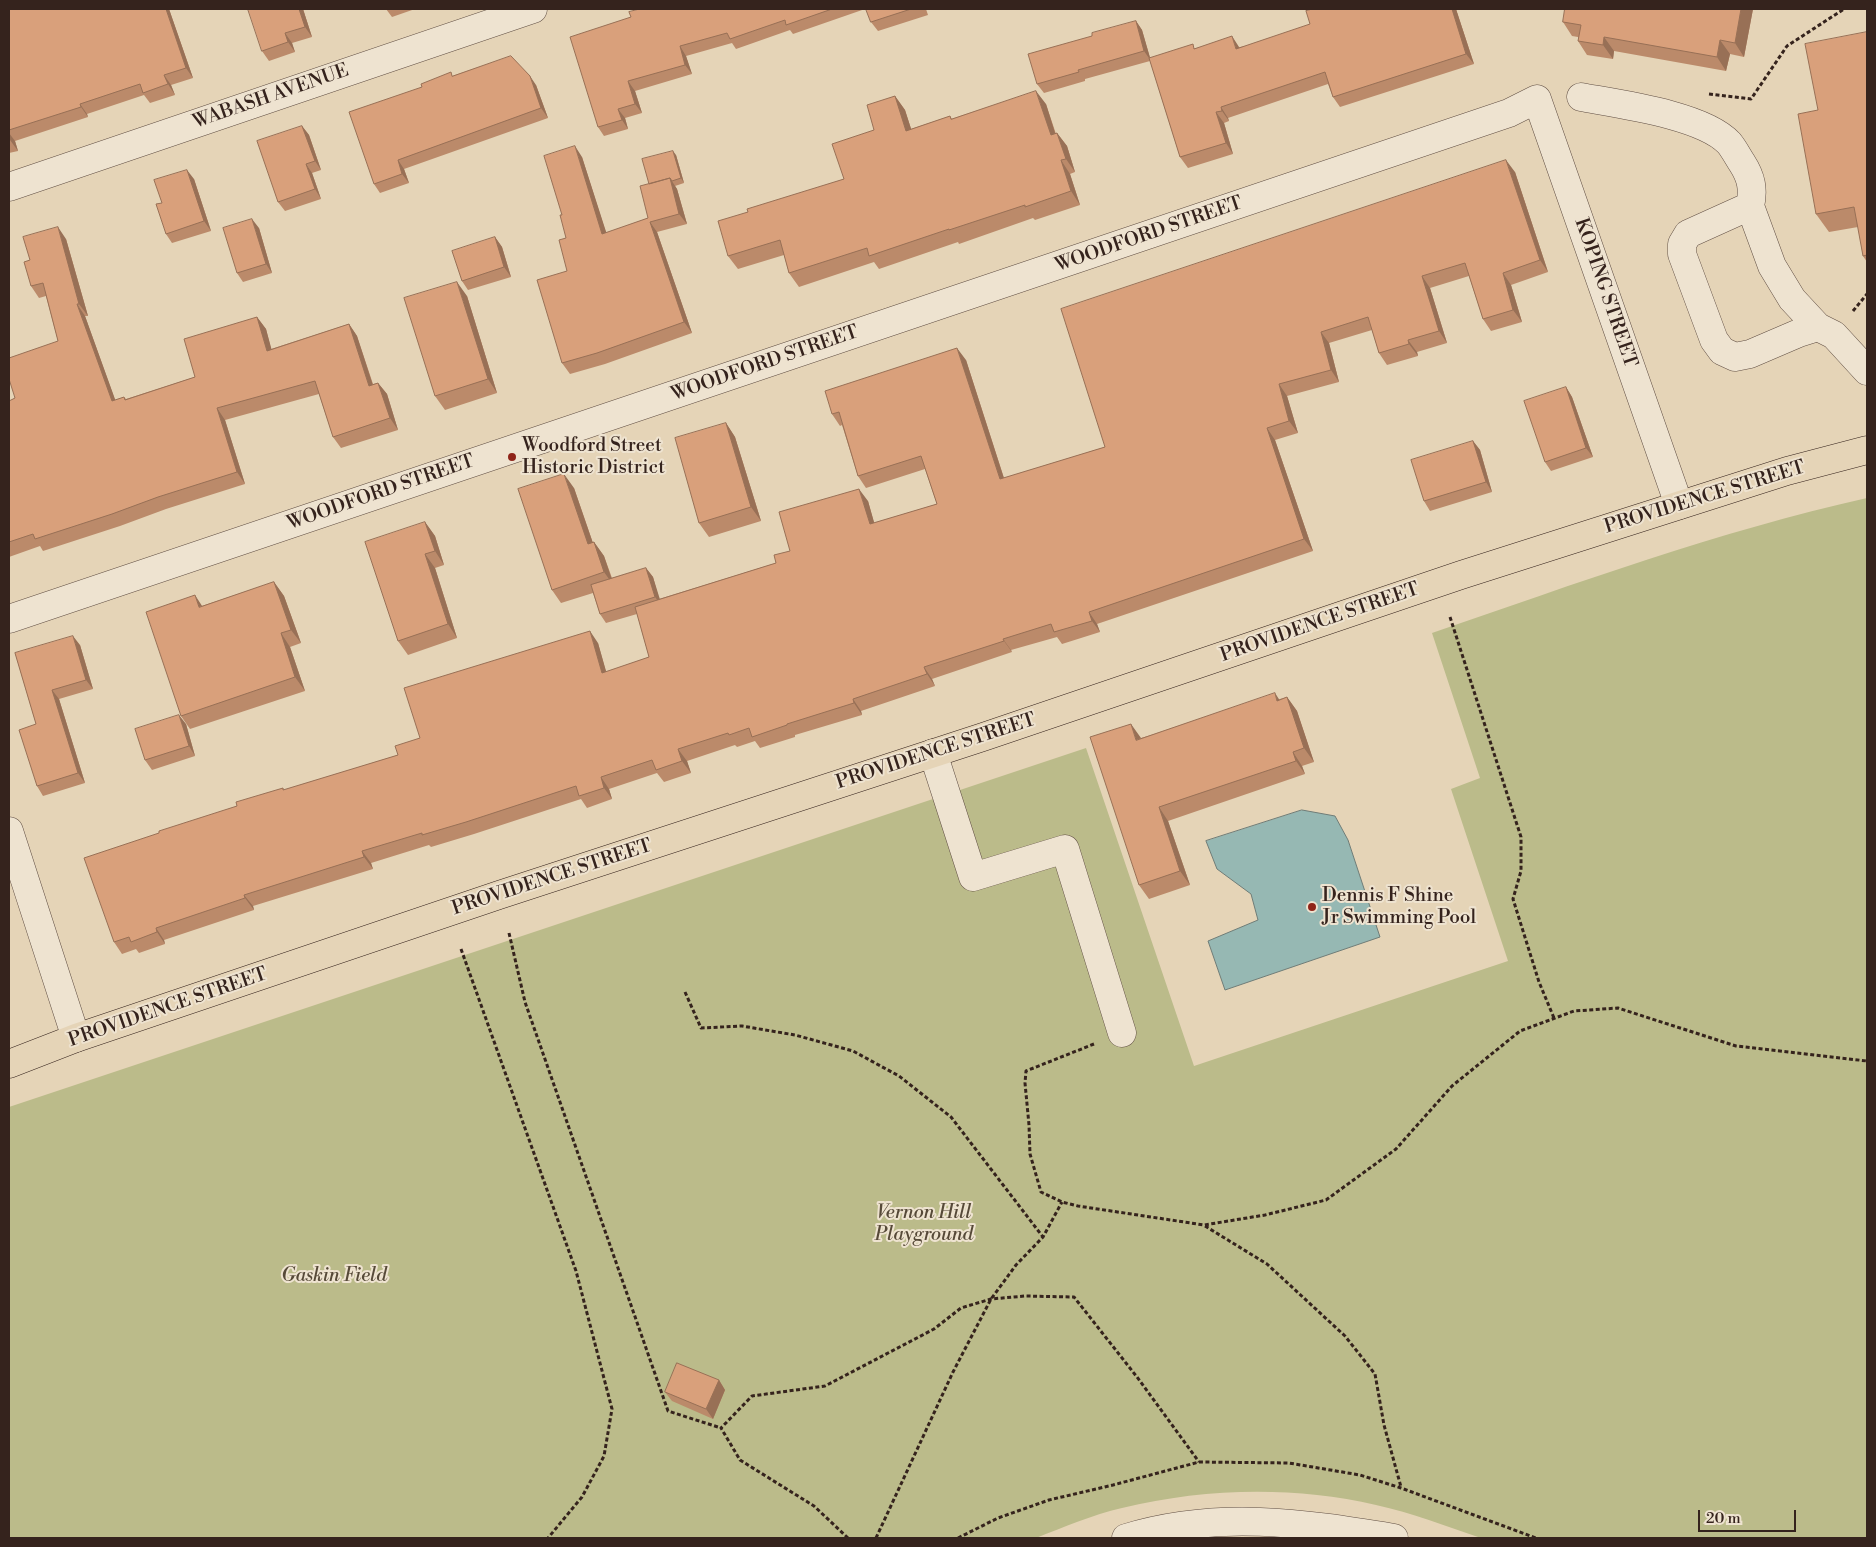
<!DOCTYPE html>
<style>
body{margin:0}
#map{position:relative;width:1876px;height:1547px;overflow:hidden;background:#e5d4b7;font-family:"Libre Bodoni",serif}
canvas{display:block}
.frame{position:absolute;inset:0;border:10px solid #35231d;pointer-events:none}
.scale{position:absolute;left:1698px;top:1510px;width:98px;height:22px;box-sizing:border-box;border:2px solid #35231d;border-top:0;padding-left:6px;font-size:15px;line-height:18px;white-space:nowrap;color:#35231d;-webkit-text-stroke:4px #eee3d0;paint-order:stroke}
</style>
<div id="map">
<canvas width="1876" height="1547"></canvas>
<div class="frame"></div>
<div class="scale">20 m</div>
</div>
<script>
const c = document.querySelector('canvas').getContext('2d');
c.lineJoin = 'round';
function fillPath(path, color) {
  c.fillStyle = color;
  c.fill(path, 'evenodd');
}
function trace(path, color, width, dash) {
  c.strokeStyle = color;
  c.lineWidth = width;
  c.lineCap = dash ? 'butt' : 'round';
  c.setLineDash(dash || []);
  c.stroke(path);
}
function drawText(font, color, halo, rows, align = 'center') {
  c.font = font + ' "Libre Bodoni",serif';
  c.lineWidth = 4;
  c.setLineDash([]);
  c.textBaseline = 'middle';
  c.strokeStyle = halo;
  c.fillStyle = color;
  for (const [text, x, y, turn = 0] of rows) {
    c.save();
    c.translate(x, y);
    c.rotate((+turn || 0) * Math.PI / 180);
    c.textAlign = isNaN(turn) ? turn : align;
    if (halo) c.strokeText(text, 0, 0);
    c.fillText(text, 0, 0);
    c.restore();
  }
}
const green = new Path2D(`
 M1867,498V1538H1481C1446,1526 1412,1513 1376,1505C1293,1486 1205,1488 1122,1508C1092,1515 1064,1527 1036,1538H9V1107L1086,748L1194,1066L1508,961L1451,789L1480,778L1432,633C1575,584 1719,531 1867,498Z`);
const water = new Path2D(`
 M1302,810L1335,816L1348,840L1380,937L1225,990L1208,941L1258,920L1251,894L1217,869L1206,841Z`);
const path = new Path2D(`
 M1709,94L1751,99L1787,46L1844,9
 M1853,311L1867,294
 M1450,617L1521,837V871L1513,899L1539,982L1554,1018
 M509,933L525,1002L668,1411L721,1428
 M461,949L576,1271L612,1409L604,1456L582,1497L548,1538
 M685,992L701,1028L742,1026L795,1035L853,1051L899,1076L951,1117L1043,1237
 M1094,1044L1026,1071L1025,1083L1029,1125L1030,1154L1041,1192L1062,1202L1078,1206L1204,1225L1265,1215L1326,1200L1396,1149L1452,1086L1520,1031L1574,1011L1618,1008L1736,1046L1867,1061
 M1205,1226L1267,1264L1345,1336L1375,1374L1384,1425L1401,1487
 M848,1538L814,1506L740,1460L721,1428L752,1396L825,1386L934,1329L961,1308L991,1299L1025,1296L1074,1297L1137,1377L1199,1462
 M876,1538L953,1372L991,1299L1016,1265L1043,1237L1062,1202
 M958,1538L998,1518L1049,1500L1113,1485L1199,1462L1289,1463L1360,1475L1401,1488L1536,1538`);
const minor = new Path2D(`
 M1581,97C1619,104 1703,115 1729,143C1734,149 1738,157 1742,163C1751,177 1754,189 1750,206L1688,234L1682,244V254L1714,340L1722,351L1735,357L1750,354L1799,333L1818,327L1834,335L1867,371
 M9,187L533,9
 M1750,206L1772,266L1792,299L1818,327
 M9,619L1509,113L1537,99L1679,505
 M933,753L973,877L1065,849L1122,1033
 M9,831L76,1038
 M1126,1538C1218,1510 1302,1523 1394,1538`);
const major = new Path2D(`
 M9,1064L76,1038L499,895L983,737L1461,575L1787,471L1867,450`);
const wall = new Path2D(`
 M9,9H169L193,78L171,85L175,95L150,103L144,95L87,114L88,117L15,141L18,151L9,153Z
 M303,9L312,37L292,43L295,52L269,61L262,51Z
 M386,9H415L392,17Z
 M640,9H865L793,34L790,30L736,49L732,43L686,56L692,74L635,91L642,113L625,118L628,129L604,136L598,127L631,17Z
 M866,9H926L928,15L878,31L871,22Z
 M1456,9L1474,64L1340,107L1333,97L1328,84L1228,118L1229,121L1224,123L1233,154L1188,168L1180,157L1150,61L1085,79V81L1044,93L1037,84L1092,36L1136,21L1142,30L1150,58L1196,48L1240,47Z
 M1565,9H1753L1744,57L1730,54L1726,71L1614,51L1613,59L1587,55L1578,41V37L1572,36L1563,22Z
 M1867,32V262L1863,256L1858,227L1829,232L1816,214L1818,110Z
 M453,76L536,85L548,118L404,169L409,183L380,193L374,184Z
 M895,96L905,110L911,129L950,116L952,119L1046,104L1056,134L1057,133L1067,146L1075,172L1070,174L1080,205L1035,220L1033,218L959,244L958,242L879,269L874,262L799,287L789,273L784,255L738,269L728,256L748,212L844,179Z
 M302,126L309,135L321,170L312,173L321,199L285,211L278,202Z
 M676,155L684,183L675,186L677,189L687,224L657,232L692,333L605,364L570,374L562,363L567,271L566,238L562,215L582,157L606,233L648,218L649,184Z
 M1515,172L1548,272L1511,285L1522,322L1491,331L1483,319L1469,276L1430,288L1447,343L1417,352L1418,356L1387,365L1379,353L1372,330L1329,343L1339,382L1287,396L1298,433L1275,440L1313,551L1097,624L1100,632L1062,644L1057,637L1011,650L1012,652L932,679L935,686L861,711L862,715L795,735V737L760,748L755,741L737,747L735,745L687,761L691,773L664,782L657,773L609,789L612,799L587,808L581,799L474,834L431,847L429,845L371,863L373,869L253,906L254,910L164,940L165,944L139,953L136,949L122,954L114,942L237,806L283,788L284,790L398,755L420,738L598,643L606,672L649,657L637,614L606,623L600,614L593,593L561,603L552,590L574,488L593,543L594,542L604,556L612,578L646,568L653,577L659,599L776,563L790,551L868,501L874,523L937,504L925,469L866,488L858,476L842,425L840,426L832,414L966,360L1004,478L1105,447Z
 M194,179L211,231L172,243L166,234L162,203Z
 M259,228L272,273L243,282L237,273Z
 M495,237L502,247L511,277L468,290L462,281Z
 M66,239L88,316H85L115,400L124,397L126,399L195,377L257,317L266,329L271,349L349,324L357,336L373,384L378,383L387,394L398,430L341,448L333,437L319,394L225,420L245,484L166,509L120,526L43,551L40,546L9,557V401L15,398L58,341L46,296L39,298L31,286L30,260Z
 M467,296L497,393L445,410L435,396Z
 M1566,387L1572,397L1593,457L1551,471L1545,462Z
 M726,423L735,437L761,521L709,537L699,523Z
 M1473,441L1480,450L1492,492L1430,511L1424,501Z
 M425,522L435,536L444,565L435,568L457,638L408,655L398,641Z
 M274,582L284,596L301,643L290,647L305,691L190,729L181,716L202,606Z
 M80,645L93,689L59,699L85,783L43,796L37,786L36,724L15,653Z
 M1287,697L1297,711L1314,762L1302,766L1305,774L1168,821L1190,885L1149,899L1139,885L1141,738Z
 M186,724L195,756L152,770L145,760Z
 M719,1380L725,1390L713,1419L672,1401L665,1392Z`);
const shadedWall = new Path2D(`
 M166,9H169L193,78L186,68Z
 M299,9H303L312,37L305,27Z
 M1452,9H1456L1474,64L1466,54Z
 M1741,9H1753L1744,57L1735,43Z
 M1136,21L1142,30L1151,61L1144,51Z
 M285,33L292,43L295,52L288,42Z
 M1232,36L1239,47L1243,59L1236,49Z
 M1604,37L1614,51L1613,59L1603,45Z
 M1720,40L1730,54L1726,71L1717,57Z
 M680,46L686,56L692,74L685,65Z
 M164,75L171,85L175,95L168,84Z
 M530,76L536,85L548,118L541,108Z
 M628,81L635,91L642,113L635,104Z
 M1036,91L1046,104L1060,149L1051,135Z
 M895,96L905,110L916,144L906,131Z
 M80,104L87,114L88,117L81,107Z
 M1221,107L1228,118L1229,121L1222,111Z
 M618,109L625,118L628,129L622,120Z
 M1216,112L1224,123L1233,154L1226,143Z
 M302,126L309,135L321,170L315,161Z
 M9,133L15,141L18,151L10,140Z
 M1057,133L1067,146L1075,172L1066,159Z
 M575,146L582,157L610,244L602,234Z
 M673,151L676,155L684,183L681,178Z
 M398,160L404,169L409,183L402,174Z
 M1061,160L1070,174L1080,205L1071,191Z
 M1506,160L1515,172L1548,272L1540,260Z
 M306,164L312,173L321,199L315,189Z
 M187,170L194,179L211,231L204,221Z
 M670,178L677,189L687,224L679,214Z
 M252,219L259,228L272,273L266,264Z
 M650,222L657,232L692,333L684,322Z
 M58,227L66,239L88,316L79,304Z
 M495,237L502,247L511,277L504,267Z
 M1503,273L1511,285L1522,322L1513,310Z
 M1422,276L1430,288L1447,343L1439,331Z
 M457,282L467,296L497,393L488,379Z
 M77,304L85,316L120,413L112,401Z
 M257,317L266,329L275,362L267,351Z
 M349,324L357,336L377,398L369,386Z
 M1321,332L1329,343L1339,382L1331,370Z
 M1408,340L1417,352L1418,356L1409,344Z
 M957,348L966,360L1008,491L1000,479Z
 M378,383L387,394L398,430L390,418Z
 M1279,384L1287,396L1298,433L1289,421Z
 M1566,387L1572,397L1593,457L1586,448Z
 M217,408L225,420L245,484L237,472Z
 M726,423L735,437L761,521L751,507Z
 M1267,428L1275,440L1313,551L1304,539Z
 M1473,441L1480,450L1492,492L1486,482Z
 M564,474L574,488L598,558L588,544Z
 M859,489L868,501L878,536L870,524Z
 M425,522L435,536L444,565L435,551Z
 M594,542L604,556L614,586L604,572Z
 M425,554L435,568L457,638L448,624Z
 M646,568L653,577L662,606L655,597Z
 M274,582L284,596L301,643L291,630Z
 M195,595L204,609L199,607Z
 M1089,612L1097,624L1100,632L1092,621Z
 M590,631L598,643L610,685L602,673Z
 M281,633L290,647L305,691L295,677Z
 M73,636L80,645L93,689L86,680Z
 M1003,639L1011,650L1012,652L1004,641Z
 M924,667L932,679L935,686L927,674Z
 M52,690L59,699L85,783L78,773Z
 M1275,693L1284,707L1277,701Z
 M1287,697L1297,711L1314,762L1304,748Z
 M853,699L861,711L862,715L854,703Z
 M179,715L186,724L195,756L189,746Z
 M1131,724L1141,738L1146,754L1136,740Z
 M678,749L687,761L691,773L682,761Z
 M1293,752L1302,766L1305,774L1296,761Z
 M601,777L609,789L612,799L604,788Z
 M1159,807L1168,821L1190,885L1180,871Z
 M362,851L371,863L373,869L364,857Z
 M244,895L253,906L254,910L245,898Z
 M156,928L164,940L165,944L157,932Z
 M719,1380L725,1390L713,1419L706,1409Z`);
const building = new Path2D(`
 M9,9H166L186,68L164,75L168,84L143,93L140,84L80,104L81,107L9,130Z
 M248,9H299L305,27L285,33L288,42L262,51Z
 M640,9H832L786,25L785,20L730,39L727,33L680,46L685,65L628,81L635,104L618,109L622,120L598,127L570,37L631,17L629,12Z
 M866,9H911L871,22Z
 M1313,9H1452L1466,54L1333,97L1325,72L1221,107L1222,111L1216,112L1226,143L1180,157L1149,58L1193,44L1194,49L1232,36L1236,49L1310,24L1306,11Z
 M1565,9H1741L1735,43L1720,40L1717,57L1604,37L1603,45L1578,41L1581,25L1563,22Z
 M1136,21L1144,51L1078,70L1079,72L1037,84L1028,54L1092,36V33Z
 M1867,32V255L1863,256L1854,207L1816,214L1798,114L1818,110L1805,44Z
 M511,56L530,76L541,108L398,160L402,174L374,184L349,112L422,87L421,84L451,72L452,76Z
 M1036,91L1051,135L1057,133L1066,159L1061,160L1071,191L1025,207V205L949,230V229L869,256L867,248L789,273L780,240L728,256L718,221L748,212L747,209L844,179L832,144L874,130L867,105L895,96L906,131L950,116L951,119Z
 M302,126L315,161L306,164L315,189L278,202L257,141Z
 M575,146L602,234L648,218L640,186L670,178L679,214L650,222L684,322L597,353L562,363L537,280L567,271L559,240L566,238L560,215H562L544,156Z
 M673,151L681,178L672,181L670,178L649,184L642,159Z
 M1506,160L1540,260L1503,273L1513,310L1483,319L1465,263L1422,276L1439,331L1408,340L1409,344L1379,353L1368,317L1321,332L1331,370L1279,384L1289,421L1267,428L1304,539L1089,612L1092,621L1054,632L1051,624L1003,639L1004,641L924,667L927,674L853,699L854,703L787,724V725L752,737L749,728L729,735L728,733L678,749L682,761L656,770L652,760L601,777L604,788L579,796L576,786L466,822L422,835V833L362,851L364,857L244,895L245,898L156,928L157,932L131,942L129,937L114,942L84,858L159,833V831L237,806L236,802L283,788V790L398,755L395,746L420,738L404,688L590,631L602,673L649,657L635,607L776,563L774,555L790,551L779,512L859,489L870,524L937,504L921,456L858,476L839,412L832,414L825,391L957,348L1000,479L1105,447L1061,309Z
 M187,170L204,221L166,234L156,204L162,203L154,180Z
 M252,219L266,264L237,273L223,228Z
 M58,227L79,304H77L112,401L124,397L125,400L195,377L184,339L257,317L267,351L349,324L369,386L378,383L390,418L333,437L315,381L217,408L237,472L158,497L112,514L35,539L33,534L9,542V401L15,398L9,379V358L58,341L43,283L31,286L24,262L30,260L23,237Z
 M495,237L504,267L462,281L452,251Z
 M457,282L488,379L435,396L404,298Z
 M1566,387L1586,448L1545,462L1524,401Z
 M726,423L751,507L699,523L675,438Z
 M1473,441L1486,482L1424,501L1411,460Z
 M564,474L588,544L594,542L604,572L552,590L518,489Z
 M425,522L435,551L425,554L448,624L398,641L365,542Z
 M646,568L655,597L600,614L591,585Z
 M274,582L291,630L281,633L295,677L181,716L146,612L195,595L199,607Z
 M73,636L86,680L52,690L78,773L37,786L19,730L36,724L15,653Z
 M1275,693L1277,701L1287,697L1304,748L1293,752L1296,761L1159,807L1180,871L1139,885L1090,737L1131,724L1136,740Z
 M179,715L189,746L145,760L135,729Z
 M677,1363L719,1380L706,1409L665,1392Z`);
const markers = [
 [512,457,5,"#8f2418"],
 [1312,907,5,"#8f2418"]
];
const streetNames = [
 ["WABASH AVENUE",271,97,-19],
 ["WOODFORD STREET",1149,235,-19],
 ["KOPING STREET",1605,293,71],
 ["WOODFORD STREET",765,364,-19],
 ["WOODFORD STREET",381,493,-19],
 ["PROVIDENCE STREET",1705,498,-17],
 ["PROVIDENCE STREET",1320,623,-19],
 ["PROVIDENCE STREET",936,752,-18],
 ["PROVIDENCE STREET",552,878,-18],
 ["PROVIDENCE STREET",168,1008,-19]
];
const poiNames = [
 ["Woodford Street",522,446],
 ["Historic District",522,468],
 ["Dennis F Shine",1322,896],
 ["Jr Swimming Pool",1322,918]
];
const parkNames = [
 ["Vernon Hill",924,1213],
 ["Playground",924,1235],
 ["Gaskin Field",334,1276]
];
fillPath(green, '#bbbb8a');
fillPath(water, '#96b8b3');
trace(water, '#6f7c77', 1);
trace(minor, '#614f44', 29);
trace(major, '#35231d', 29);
trace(path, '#35231d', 3, [4, 2.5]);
trace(minor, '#eee3d0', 28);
trace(major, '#e5d4b7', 28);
fillPath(wall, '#bb8a6a');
fillPath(shadedWall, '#987056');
fillPath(building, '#d9a07b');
trace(building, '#987056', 1);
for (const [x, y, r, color] of markers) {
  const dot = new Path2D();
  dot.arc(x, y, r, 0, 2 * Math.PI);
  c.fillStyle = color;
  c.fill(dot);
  trace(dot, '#eee3d0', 2);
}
drawText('19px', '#35231d', '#eee3d0', streetNames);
drawText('19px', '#35231d', '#eee3d0', poiNames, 'left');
drawText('italic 19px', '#564938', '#eee3d0', parkNames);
</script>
